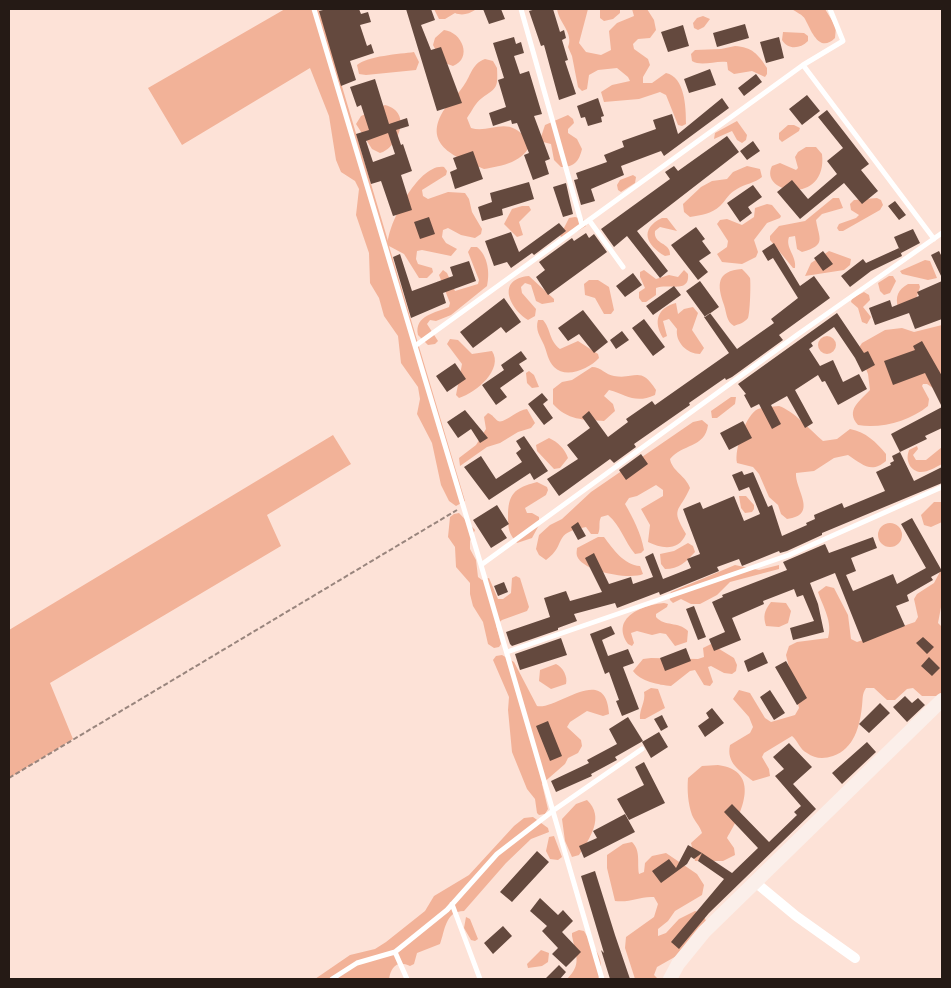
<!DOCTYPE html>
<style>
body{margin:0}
#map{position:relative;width:951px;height:988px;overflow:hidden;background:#fde2d7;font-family:"Fira Sans",sans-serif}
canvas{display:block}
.frame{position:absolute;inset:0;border:10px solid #251a15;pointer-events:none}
</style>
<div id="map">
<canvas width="951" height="988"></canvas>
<div class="frame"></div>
</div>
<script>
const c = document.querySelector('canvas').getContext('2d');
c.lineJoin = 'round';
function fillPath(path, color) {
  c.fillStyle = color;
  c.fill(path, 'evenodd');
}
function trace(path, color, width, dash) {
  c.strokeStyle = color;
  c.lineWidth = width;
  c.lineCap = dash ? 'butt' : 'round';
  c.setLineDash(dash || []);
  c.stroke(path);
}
const green = new Path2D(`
 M285,9H319L388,241C390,221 419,163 444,167L447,171L446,175L422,190L423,196L428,199L448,192L465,193L469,199L472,212L482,229L481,234L475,238L461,235L448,228L443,230L442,237L446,243L457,249L451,256L422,250L417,251L416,259L418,264L432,268L433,272L427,278H419L404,254L389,246L465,501L456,506L449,501L441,485L432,443L417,414L420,399L418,387L401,363L398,336L384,316L379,298L370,283L369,253L356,215L359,189L355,181L341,172L336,160L329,116L310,68L182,145L148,88Z
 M434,9H475V10C469,14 462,16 455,13L445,19H439Z
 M557,9H588L579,43L586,52L601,55L611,50L609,31L617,23L634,16L632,9H647L654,20L656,30L650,38L638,39L633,44L634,49L648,59L650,65L643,77V83H652L666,73C685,77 686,107 686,124L682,126L678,125L666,95L660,92L639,99L604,102L601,92L612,85L630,81L628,77L617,68L598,70L589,75L587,89L582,91L578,87L572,56L568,47C574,33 559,23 557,9Z
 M600,9H620V13L613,19L604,21L600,18Z
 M792,9H825L836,27L835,38C819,54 811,30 805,19C803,15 796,12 792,9Z
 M703,16L710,19L704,27L698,30L694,28L693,23L697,18Z
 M444,30C462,32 473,58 453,66L442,62L433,45L435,38Z
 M783,32L804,33L808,36V41C800,49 788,50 782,40Z
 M735,46C752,47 758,54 767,68V74L765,77L752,71L734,74L728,70L727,62C716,60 702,67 692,61L691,54L695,50L721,49Z
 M414,52L419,62L416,70L366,75L359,74L357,65C367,56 400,54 414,52Z
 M485,59L493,61L497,68C498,89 497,87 482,98C475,103 472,111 467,118L471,128C486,133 501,121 515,129C521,132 526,138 531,142C525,162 502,166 484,169C461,159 424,148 441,115C446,105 456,97 462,88C471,77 471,64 485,59Z
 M385,105C414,112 397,149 380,153L372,149L356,124L361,116Z
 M568,115L573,119L574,123L568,129V133L577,139L582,149C579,161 575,167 561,167L554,160L551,144L543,142L541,137L545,125Z
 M737,121L747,135L746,140L742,143L737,140L732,131L714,139L715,133Z
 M788,125H794L800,128L799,131L782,142L779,139V133Z
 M806,147H816L822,154C828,206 758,194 772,166L780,163L796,170L798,168L795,157L798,152Z
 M747,166L760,169L762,177C755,183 745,184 737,189C729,193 726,200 720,206C711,214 702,215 690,217L684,212L683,204L701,187L712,181L727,179L733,172Z
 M633,175L636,177L635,183L621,192L618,190L617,185L620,180Z
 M833,198H839L843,208L822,214L816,220C819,239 827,245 802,252L797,249L795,236L789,237C785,248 797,256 795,268H793L770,240V236L779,226L805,221Z
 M877,198L881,200L883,205L880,210L843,231H839L837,228L839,224L856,218L859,215L851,210L850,204L854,200Z
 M767,204L772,205L781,216L780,218L767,223L754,240L758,252L756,257L742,264L722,262L717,254L727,247L728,241L717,224L720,220L727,219L742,225L754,217L755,208Z
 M522,206H529L531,210L519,222L523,235L517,237L504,224L512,209Z
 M575,217L583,219L586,226L565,239L560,236L569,218Z
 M662,218H667L677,231L660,227L655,231C653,245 671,242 670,255L665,256C646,245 639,229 662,218Z
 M471,247H477C488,256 490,273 487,286L451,315L436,321L430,320L427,324L438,341L435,344L428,345L418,335C414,315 436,313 449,307L450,303L439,275L443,270L447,273L455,291L478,284L479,280L468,252Z
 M829,251L851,259L850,265L844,270L805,276L811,263Z
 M925,260L930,261L937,278L928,280L902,274L900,271Z
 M742,269C745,272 748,275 750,278C751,283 750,314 748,318C744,323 739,324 734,326C726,321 727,314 724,305C717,285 716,271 742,269Z
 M644,270L656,279L669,275L678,277L684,270L688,274C690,294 668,283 656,288V295L646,302H642L639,298V292L645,288L640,277V272Z
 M529,276L554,299V302L542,304L536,301L531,285L525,283L521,287L522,293L536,309L535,316L528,320C509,308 496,279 529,276Z
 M889,276H893L896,281L890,293L884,295L880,291L878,283Z
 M589,280H598L609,287L614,310L611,314H604L595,298L585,295L584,284Z
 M908,284H919L920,287L916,299L898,308C895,296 898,290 908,284Z
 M864,292L869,295L870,300L863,307L871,317L867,324L862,322L858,308L851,302L852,298Z
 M676,303L678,314L684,309L693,307L698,313L692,330L704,348L700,354C687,354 675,342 677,329L669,319L663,321L667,336L663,338C653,322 657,308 676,303Z
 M538,320H543C551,329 549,341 560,349L578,341L598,354L599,358C589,369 566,379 554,367C548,361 547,352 544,345C540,336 535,330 538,320Z
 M942,325V394L927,384H923L922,386L929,399L928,406C910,421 881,429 858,425C845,410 860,401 870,390L868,374L858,349L862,343L885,330L902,328L914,332Z
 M818 345a9 9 0 1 1 18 0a9 9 0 1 1-18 0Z
 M450,339L458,340L472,354L492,351C504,369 476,393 459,398L456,395L462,364L447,344Z
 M592,367C601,367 606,375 614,376C635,380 640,365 656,390L655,395C635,404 627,395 609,390L604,396L613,404L615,411L604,421C584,420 567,420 553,404V389L562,382L572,380Z
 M529,371L534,375L539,387L532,388L527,383L526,373Z
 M731,397H736L735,404L717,418H712L711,411Z
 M779,406C794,411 810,430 823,441L837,439L850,429C866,432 876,442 886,454V461C871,474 862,464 848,455L834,458L814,471L796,473C795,490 819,515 787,519L781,514L778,505L769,497L759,474L753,467L737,463C734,450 746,414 758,409C764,407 772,407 779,406Z
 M527,409L535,423L531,428L518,432L500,443L487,447L460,466L459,458L476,445L486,429L484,417L488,413C493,415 494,418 498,421C504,424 517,410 527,409Z
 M702,420L708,425C705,448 682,444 670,459C672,471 686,476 690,488C679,513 670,507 686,534C679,551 662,549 648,542L650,525L641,509L663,496V490L656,485L637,496L629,498L625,504C633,518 641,533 644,550L641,553L635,554C624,541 621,526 608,515L601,517C598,523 601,528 598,534H591L586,527C551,533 568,544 546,560L539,555L536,549L539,535L550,525L562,519L591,492L693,422Z
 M333,435L351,464L267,515L281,546L50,683L73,739L9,778V630Z
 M549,438C558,442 565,449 568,458L560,468L554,469L537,451L536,445Z
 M917,446L918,449L913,455L916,460H926L942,447V464C932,469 919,478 910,466C907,460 907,456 909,450Z
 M537,482L547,487L548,490L546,495L525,508L527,513H532L539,517V525L532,538L517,543C509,534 508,529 508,517C508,494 514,488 537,482Z
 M739,496H746L754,505V509L752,512L745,513L741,508Z
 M934,502H942V522L931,527L924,525L921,515Z
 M459,513L475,530L470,541V549L476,560L478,577L482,580L489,578L498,599H503L511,593L512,578L516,576L520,578L529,607L527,611L502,620L496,625L501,644L499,647L494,648L488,644L483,622L473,606L470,594V583L456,567L455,547L448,537L450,517L454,514Z
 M878 535a12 12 0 1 1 24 0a12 12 0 1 1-24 0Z
 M598,537H604C613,549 624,565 640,566L643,574C630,580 583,572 577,556C576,553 577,550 577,548Z
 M688,543L693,546L695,552C686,562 679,569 665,569L661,564L660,554L674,551Z
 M735,565L759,570L779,565V569L730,582L717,595L700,604H691L681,599L673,603L670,600L669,595L671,592Z
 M942,568V602L938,623L942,627V692L937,696H922L913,688L907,689L895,700H887L874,688H866C862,694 863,698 862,706C860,726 854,749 833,756C824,759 815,759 807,753C800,750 798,741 792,736L764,753L762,757L769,769L770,776L753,781C740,771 726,763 730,745L750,733L753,727L749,717L733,699L739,690L750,693L765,718L771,722L795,715L799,708L786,655L789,646L797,642L828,638C833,622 823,607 818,592L826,586L834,588L848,615L851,639L857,642L915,622L918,617L914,599L917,594L934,583Z
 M771,602L786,603L791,611L788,623L779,627L766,626C763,616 764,611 771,602Z
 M664,603L668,604L667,607L656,614V617C665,627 678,621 688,631L687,642L675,646L666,634L660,633L652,635L637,631L631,633L634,643L632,646L628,644C610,618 642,605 664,603Z
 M711,644L734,658L737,665L736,671L732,674L724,673L711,666L708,667L713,682L710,686L704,685L695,670L690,671L671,686C659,685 640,681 633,671L643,659L651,658L698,659L704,657L703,648Z
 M502,655L514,662L537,706C558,710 606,662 609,714L603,716L587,711L570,722L567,727L581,740L582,746L578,753L568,758L565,764L542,784L548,809L545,814L539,815L537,813L535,799L527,789L512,752L508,710L509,697L493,660L496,656Z
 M556,664C563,667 568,677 566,684L551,689L539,681L540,670Z
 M651,688L658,689L665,708L645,719H640C639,709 646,702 644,692Z
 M718,765C762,771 742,813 727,838L734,848L735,855L723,861H695L691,843L702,833C700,826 695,822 692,815C688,803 687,791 688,778L702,766Z
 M587,800C605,817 590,838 579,855L572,857L565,841L562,819L576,804Z
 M533,817L548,828L549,832L531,839L506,863L464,911C445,911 445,931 440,944L417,953L414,964L410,966C397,960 391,967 389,979H315L350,955L375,949L386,942L425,911L434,896L469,875L514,826L524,818Z
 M554,836L562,857L558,860L550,859L546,851L549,837Z
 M632,842C641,851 637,862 639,874L644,872L645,863L652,856L666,853L697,874L704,885L702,895L675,911L668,921L658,929V936L666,933L679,919L695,911L703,914L706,921L680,954L657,967L654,975L658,979H635L625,948L626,937L654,917L658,904L654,897C639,896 631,903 615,901L607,868V855L623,844Z
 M466,917L470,919L478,939L475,941L471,940L464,928Z
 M579,930L584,931C594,948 607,960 598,979H567C582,964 576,956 572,936V933Z
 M541,950L549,953L548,962L542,966L528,968L527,964Z`);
const building = new Path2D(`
 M327,9H359L361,14L368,12L371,22L360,25L367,46L371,44L374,53L350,61L356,80L341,86L319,11Z
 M406,9H431L435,20L421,25L431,50L441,47L462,103L437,111Z
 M483,9H501L505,19L489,24Z
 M536,9H553L560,32L564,30L566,38L562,40L568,60L565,61L576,94L559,100L544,45L541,46L529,11Z
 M745,24L749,38L717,47L713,33Z
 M683,25L689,46L668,52L661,32Z
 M514,37L516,44L521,42L524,53L514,56L520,74L529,71L542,114L534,116L550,159L545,161L549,174L533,180L524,155L529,153L517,123L512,124L511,120L493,126L489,113L506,107L498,80L504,78L493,43Z
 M779,37L784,58L766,63L760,42Z
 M710,69L716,85L689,93L684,79Z
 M756,74L762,82L744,96L738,88Z
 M375,79L389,124L407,118L409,126L396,130L401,145L403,144L412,171L401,175L412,210L393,216L381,181L371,184L356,134L369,130L361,105L357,107L350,87ZM388,133L395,154L373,162L366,141Z
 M807,95L820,111L802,125L789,109Z
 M598,98L604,116L601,117L602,122L588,126L585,117L581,118L577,106Z
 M722,98L729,108L664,156L661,151L621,166L624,175L591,189L595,201L581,205L574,180L578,179L576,173L607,162L604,155L624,147L622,141L656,129L653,120L672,114L678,134Z
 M827,110L869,164L861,170L878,191L862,204L844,183L800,219L777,192L792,180L808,199L837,174L827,161L843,148L818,117Z
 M727,136L739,152L637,231L668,271L660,278L627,236L614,247L601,229L670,179L665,172L674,166L678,171Z
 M753,141L760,151L747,160L740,151Z
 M473,151L483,179L455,189L450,172L457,169L453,158Z
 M529,182L534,199L502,209L503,215L482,221L478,207L492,202L490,193Z
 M566,183L573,214L563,217L553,187Z
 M753,185L762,197L748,207L752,213L740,222L727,203Z
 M895,201L906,215L899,220L888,206Z
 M429,217L435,234L420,239L414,222Z
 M559,223L566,231L534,255L532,253L511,268L507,262L494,266L485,241L511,232L519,252Z
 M696,227L705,239L702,241L711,253L699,261L708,272L698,280L671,245Z
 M913,229L920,243L901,253L894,237Z
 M586,233L589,238L594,234L607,252L548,295L536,277L545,270L539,262L572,238L574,241Z
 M774,243L800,286L814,276L830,298L779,335L783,340L732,377L726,380L725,378L689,403L690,405L634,444L636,447L614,463L610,459L559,496L547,479L578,459L567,445L590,428L582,417L589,411L608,437L628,422L626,419L652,401L655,405L729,353L704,317L710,313L737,349L774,323L771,319L798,298L773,258L768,261L762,251Z
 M899,248L902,256L871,271L850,287L841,276L863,259L866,263Z
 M823,251L833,264L823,271L814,258Z
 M939,251L942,257V278L931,255Z
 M400,254L412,291L453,276L450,267L469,261L476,281L443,293L446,303L411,318L393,257Z
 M633,273L642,285L625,297L616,286Z
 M700,281L719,307L705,317L686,291Z
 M942,281V319L915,329L909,313L875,325L869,308L890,300L892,307L919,296L917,292Z
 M674,286L681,295L653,315L646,306Z
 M504,298L521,322L506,333L501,327L473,348L460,332Z
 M583,310L608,342L594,353L579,334L568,341L558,328Z
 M837,313L864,353L868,351L875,365L862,372L855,358L834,327L811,343L813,346L809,349L820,366L833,360L843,382L859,374L867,389L838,405L825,381L822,382L818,375L795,390L813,423L805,428L787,396L771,405L781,424L772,429L759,404L751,408L744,395L746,394L738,384Z
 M644,319L665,347L653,356L632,328Z
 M622,331L629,340L616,349L610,340Z
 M922,341L942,376V428L925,436L927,439L900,452L914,481L942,467V483L822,533V535L787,551L780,553L779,551L742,566L739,559L717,567L719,571L660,595L659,592L617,608L615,603L574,614L577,621L558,628V630L512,646L510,644L506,632L550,617L544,598L566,591L570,601L602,592L585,558L594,553L609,584L631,577L633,584L653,577L645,557L653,553L663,579L691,568L687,559L700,554L683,509L700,502L703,509L734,496L744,521L760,514L749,487L739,491L732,475L742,471L744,475L753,472L768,507L772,505L782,536L807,525L806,523L815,519L814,515L842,503L844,508L885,491L876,472L891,465L890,463L894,461L892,456L900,452L891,434L942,407L925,373L893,385L884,361L915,350L913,346Z
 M521,351L527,359L519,364L524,371L500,388L507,397L496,405L482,385L504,370L501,365Z
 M455,363L466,379L447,392L436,376Z
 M542,393L548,400L543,404L553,418L544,425L528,404Z
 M465,410L488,438L480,443L471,429L458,438L447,422Z
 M743,421L752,438L729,450L720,433Z
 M524,436L548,471L534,480L530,473L489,500L464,467L481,456L496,479L522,462L516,453L521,449L516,441Z
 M641,454L648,464L626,480L619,470Z
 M497,505L509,524L501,529L507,538L491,548L473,520Z
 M912,518L942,571L931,577L933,580L907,595L909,601L896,606L905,626L863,643L835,573L810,583L818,604L824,632L793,640L790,628L814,621L803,595L797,597L794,589L763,601L764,604L732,618L741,640L714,651L709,639L725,632L712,602L723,597L722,595L787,570L783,562L825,544L829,553L873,537L877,548L851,558L856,571L846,575L853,591L893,574L897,584L926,568L901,524Z
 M578,522L586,536L578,540L571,527Z
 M504,582L508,592L498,596L494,586Z
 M694,606L706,637L698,640L686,609Z
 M611,626L615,634L602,640L608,656L628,649L634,663L623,667L639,709L622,716L616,701L619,700L609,672L605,674L590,634Z
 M923,637L934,647L927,654L916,643Z
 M561,638L567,655L520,670L515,654Z
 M686,648L691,661L665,671L660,658Z
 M763,652L768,663L748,672L744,661Z
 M929,657L940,668L932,676L921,666Z
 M786,661L807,698L797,705L775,667Z
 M770,690L785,713L774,720L760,697Z
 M905,696L912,703L918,698L925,705L907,722L893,707Z
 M880,703L890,713L869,733L859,724Z
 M712,708L724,723L705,737L698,726L709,718L706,713Z
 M662,715L668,727L661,731L654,719Z
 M628,717L643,741L615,757L617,760L591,774L592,776L556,792L551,781L589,763L587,760L617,744L609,729Z
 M548,721L562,756L550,761L536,726Z
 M659,732L668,747L651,758L642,742Z
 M867,742L876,752L842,784L832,773Z
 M789,743L812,767L793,784L816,809L709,913L679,949L671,942L724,879L698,861L702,853L732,873L758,848L724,812L732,804L769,842L797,815L794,812L801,806L775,776L784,769L773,757Z
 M644,762L665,803L629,820L617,799L644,785L635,767Z
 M625,814L635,832L584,858L579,846L597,838L593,831Z
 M688,845L702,853L694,859L691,857L687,864L661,883L652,871L669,859L676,868Z
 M537,851L549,862L512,902L500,892Z
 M595,871L615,935L630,979H610L601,950L604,953L581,876Z
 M540,898L558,915L563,910L573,921L562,932L581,952L566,967L552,954L558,948L542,931L547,926L530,911Z
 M503,926L512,936L493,954L484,943Z
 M559,965L566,972L560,979H545Z`);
const path = new Path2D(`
 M9,778L457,510`);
const service = new Path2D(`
 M314,9L415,346L803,65L934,239
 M521,9L582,225
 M803,65L843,41L830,9
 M589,220L623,267
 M415,346L481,565
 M507,652L789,555L942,487
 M452,904L480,979
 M332,979L357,963L395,952
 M407,979L395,952L447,910L497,854L554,810L642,749
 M602,979L481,565L797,335L942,233`);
const minor = new Path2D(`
 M755,882L796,916L855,958`);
const secondary = new Path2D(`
 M670,979L678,964L704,932L942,700`);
fillPath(green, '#f2b298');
fillPath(building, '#64493e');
trace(path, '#99857d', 2, [5, 2.5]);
trace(service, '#fff', 5);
trace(minor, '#fff', 10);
trace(secondary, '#fbefea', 14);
</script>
